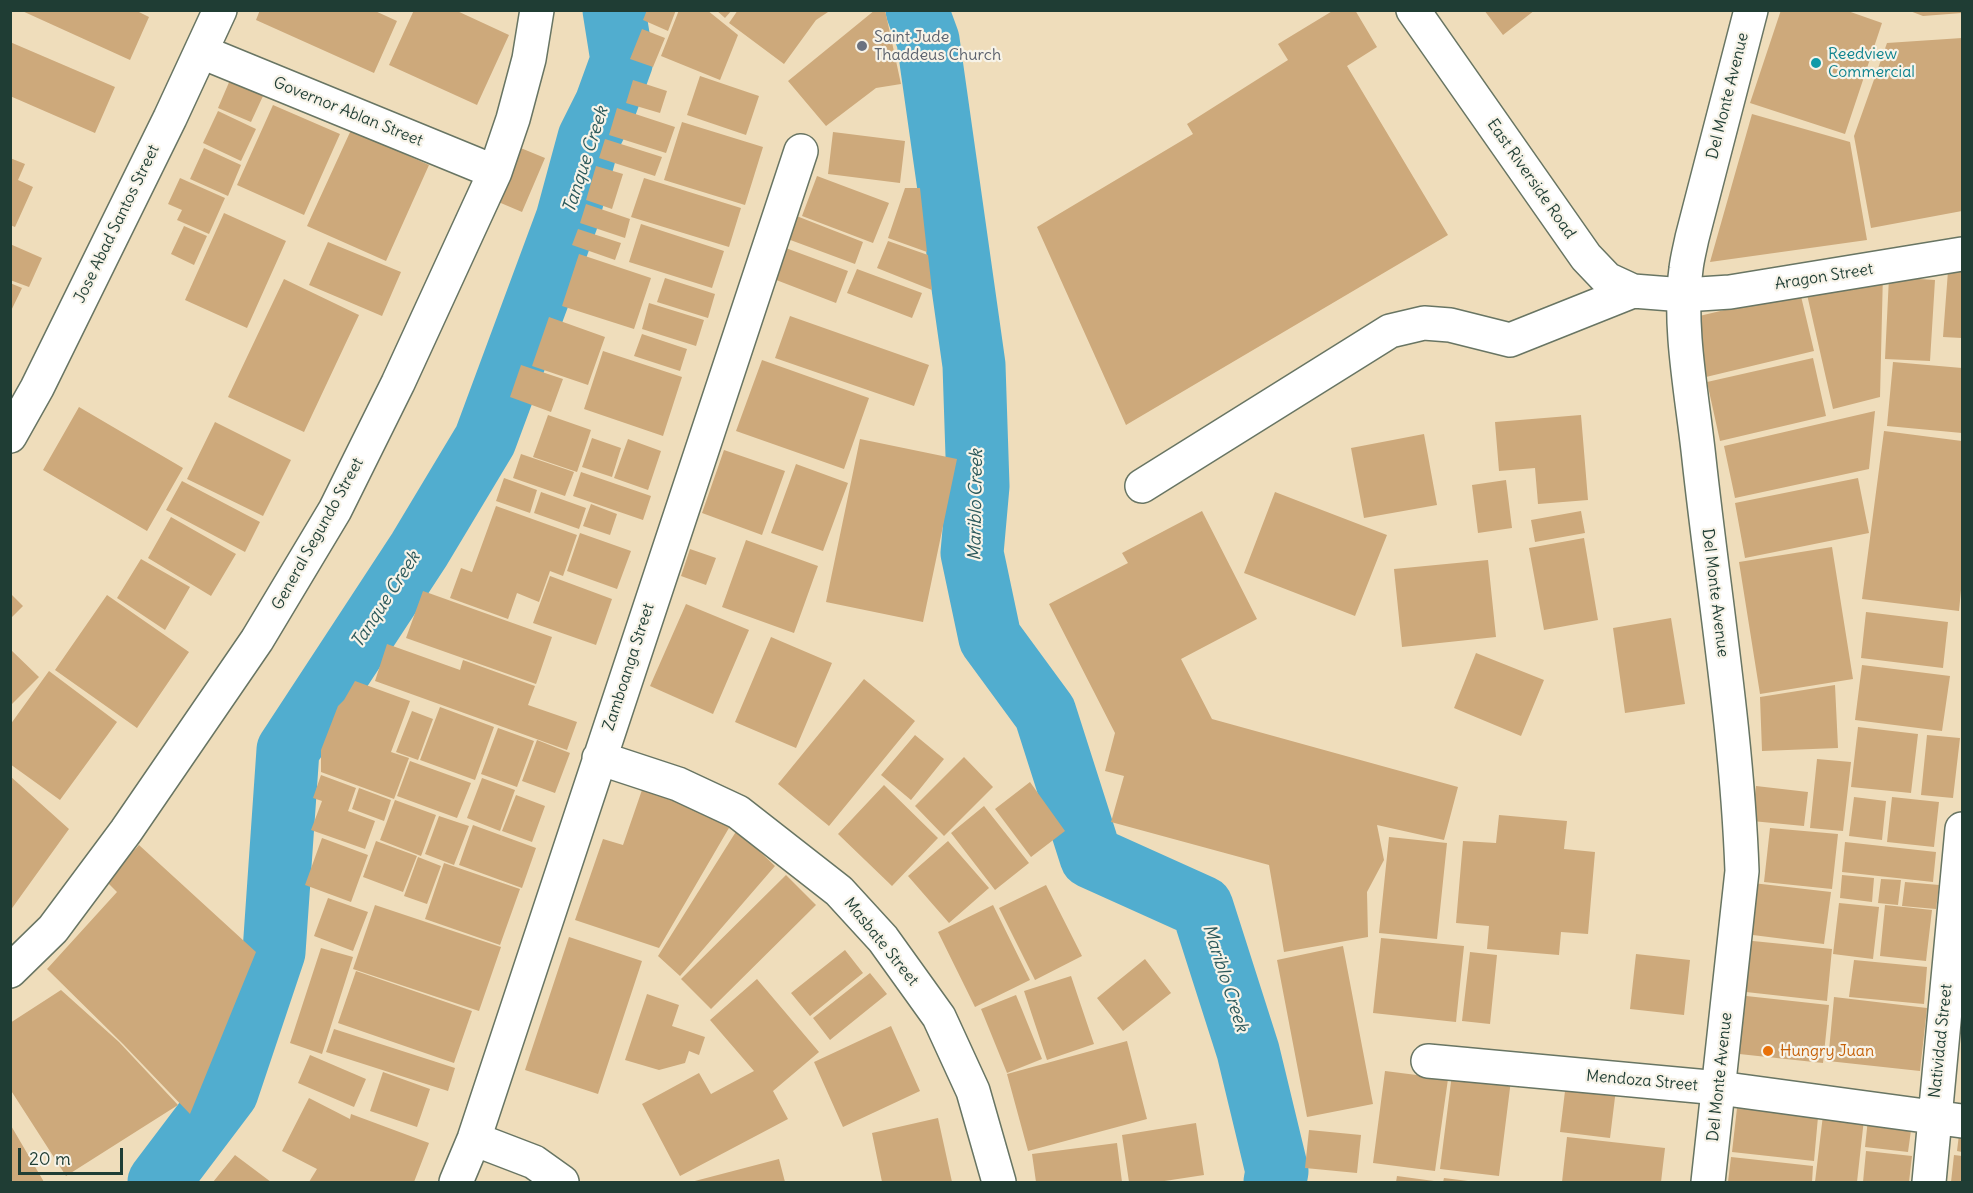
<!DOCTYPE html>
<style>
body{margin:0}
#map{position:relative;width:1973px;height:1193px;overflow:hidden;background:#efddbb;font-family:Delius,sans-serif}
canvas{display:block}
.frame{position:absolute;inset:0;border:12px solid #1f3d34;pointer-events:none}
.scale{position:absolute;left:18px;top:1148px;width:105px;height:27px;box-sizing:border-box;border:3px solid #1f3d34;border-top:0;padding-left:8px;font-size:18px;line-height:21px;white-space:nowrap;color:#1f3d34;-webkit-text-stroke:4px #f7f3e8;paint-order:stroke}
</style>
<div id="map">
<canvas width="1973" height="1193"></canvas>
<div class="frame"></div>
<div class="scale">20 m</div>
</div>
<script>
const c = document.querySelector('canvas').getContext('2d');
c.lineJoin = 'round';
function trace(path, color, width, dash) {
  c.strokeStyle = color;
  c.lineWidth = width;
  c.lineCap = dash ? 'butt' : 'round';
  c.setLineDash(dash || []);
  c.stroke(path);
}
function fillPath(path, color) {
  c.fillStyle = color;
  c.fill(path, 'evenodd');
}
function drawText(font, color, halo, rows, align = 'center') {
  c.font = font + ' Delius,sans-serif';
  c.lineWidth = 4.5;
  c.setLineDash([]);
  c.textBaseline = 'middle';
  c.strokeStyle = halo;
  c.fillStyle = color;
  for (const [text, x, y, turn = 0] of rows) {
    c.save();
    c.translate(x, y);
    c.rotate((+turn || 0) * Math.PI / 180);
    c.textAlign = isNaN(turn) ? turn : align;
    if (halo) c.strokeText(text, 0, 0);
    c.fillText(text, 0, 0);
    c.restore();
  }
}
const river = new Path2D(`
 M917,10L928,40L974,365L978,486L972,553L990,638L1045,713L1091,857L1202,907L1248,1051L1277,1171L1275,1182
 M159,1182L227,1092L274,952L288,750L419,550L485,440L567,219L589,138L606,104L622,60L614,10`);
const building = new Path2D(`
 M20,10H135L149,17L130,60Z
 M260,10H373L397,21L374,73L256,20Z
 M414,10H455L509,35L477,105L389,65Z
 M647,10H676L668,31L643,20Z
 M679,10H707L738,35L720,80L661,56Z
 M716,10H732L725,18Z
 M738,10H831L816,20L784,64L729,23Z
 M875,10H885L901,84L876,88L826,126L788,81Z
 M1334,10H1355L1377,47L1347,66L1448,235L1126,425L1037,227L1193,134L1187,124L1288,60L1278,44Z
 M1484,10H1535L1503,35Z
 M1781,10H1845L1882,23L1845,134L1750,103Z
 M1962,10V13L1923,16L1910,11Z
 M642,29L665,38L653,67L630,59Z
 M1962,38V211L1871,228L1854,136L1887,43Z
 M10,42L115,87L95,133L10,96Z
 M700,76L759,96L746,135L687,115Z
 M230,80L263,96L251,122L218,108Z
 M633,80L667,91L660,113L626,103Z
 M273,105L340,134L304,215L237,185Z
 M617,108L675,127L666,153L609,135Z
 M218,111L256,129L241,161L203,143Z
 M1752,114L1850,142L1867,240L1710,262Z
 M682,122L763,147L745,205L664,180Z
 M351,130L429,165L386,261L307,226Z
 M833,132L905,141L900,183L828,174Z
 M605,139L662,157L655,176L599,158Z
 M511,144L545,158L522,212L489,198Z
 M204,148L241,165L228,196L190,179Z
 M10,158L25,164L18,180L33,187L15,227L10,225Z
 M596,166L623,174L612,209L586,200Z
 M817,176L889,203L873,243L802,216Z
 M180,178L225,198L209,234L177,220L182,210L168,204Z
 M644,178L741,208L729,247L631,217Z
 M905,188H920L927,252L888,238Z
 M586,204L630,219L625,238L580,223Z
 M224,213L286,241L247,328L185,300Z
 M794,215L863,242L855,264L785,238Z
 M641,224L724,251L712,288L629,262Z
 M184,226L207,236L194,265L171,254Z
 M578,229L621,243L615,260L572,245Z
 M888,241L928,255L932,290L877,268Z
 M328,242L401,272L382,316L309,285Z
 M10,244L42,258L29,287L10,280Z
 M783,247L848,271L836,303L771,278Z
 M579,254L651,278L634,329L562,306Z
 M857,269L922,293L912,318L847,293Z
 M1948,271L1962,272V338L1943,337Z
 M1883,272L1880,397L1833,409L1806,290Z
 M1889,277L1935,280L1930,361L1885,359Z
 M665,278L715,294L708,318L657,302Z
 M284,279L359,315L304,432L228,397Z
 M10,283L22,288L10,313Z
 M1800,292L1814,351L1706,377L1691,318Z
 M649,303L704,320L696,346L642,329Z
 M790,316L929,365L914,406L775,358Z
 M549,317L605,337L588,385L532,366Z
 M642,334L687,349L680,371L634,356Z
 M603,351L682,377L663,436L584,409Z
 M1813,358L1826,416L1720,441L1707,382Z
 M762,360L869,398L844,469L736,431Z
 M1893,362L1962,368V433L1887,426Z
 M521,365L563,379L551,412L510,397Z
 M79,407L183,468L147,531L43,470Z
 M1875,411L1869,469L1735,498L1724,446Z
 M548,415L591,430L577,472L533,457Z
 M1581,415L1588,500L1538,504L1535,468L1499,471L1495,422Z
 M215,422L291,460L263,516L187,479Z
 M1884,431L1962,441V580L1959,611L1862,599Z
 M1424,434L1437,505L1364,518L1351,448Z
 M592,438L621,448L612,477L582,467Z
 M628,439L661,451L648,490L614,478Z
 M860,439L957,459L923,622L826,602Z
 M724,450L785,471L762,535L702,513Z
 M521,454L574,472L565,496L513,478Z
 M796,464L848,483L823,551L771,533Z
 M581,472L651,496L643,520L573,496Z
 M504,478L537,490L530,513L496,501Z
 M1858,478L1869,533L1745,558L1735,503Z
 M1506,480L1512,528L1478,533L1472,485Z
 M182,481L260,522L245,552L166,510Z
 M541,492L586,508L579,529L534,513Z
 M1275,492L1387,535L1355,616L1244,573Z
 M591,504L617,514L610,535L583,526Z
 M496,506L577,535L563,576L550,571L539,602L517,593L508,619L450,598L461,568L472,572Z
 M1202,511L1257,619L1181,659L1212,719L1458,787L1444,840L1377,825L1384,860L1367,892L1368,937L1284,952L1269,865L1111,822L1124,776L1105,771L1115,733L1049,604L1128,563L1122,553Z
 M1581,511L1585,533L1535,542L1531,520Z
 M171,517L236,554L211,596L148,558Z
 M580,533L631,551L617,589L567,571Z
 M1584,538L1598,620L1544,630L1529,548Z
 M746,540L818,566L794,633L722,607Z
 M1832,547L1853,679L1760,694L1739,562Z
 M690,549L716,558L706,585L681,576Z
 M141,559L190,587L165,630L117,598Z
 M1488,560L1496,637L1402,647L1394,569Z
 M550,576L612,599L596,645L533,623Z
 M423,591L552,637L536,684L406,638Z
 M10,593L23,606L10,619Z
 M107,595L189,652L137,728L55,670Z
 M686,604L749,630L713,714L650,686Z
 M1866,612L1948,622L1943,668L1861,658Z
 M1671,618L1685,704L1625,713L1613,628Z
 M771,637L832,663L796,748L735,722Z
 M387,644L460,670L463,660L535,686L528,705L577,722L567,750L375,681Z
 M10,649L39,677L10,706Z
 M1476,653L1544,680L1521,736L1454,708Z
 M1862,665L1950,676L1942,731L1855,720Z
 M49,671L117,722L60,800L10,764V725Z
 M864,679L915,721L829,826L778,784Z
 M355,681L410,701L391,752L409,758L394,799L321,772V750L338,706L344,700Z
 M1835,685L1838,748L1762,751L1760,697Z
 M440,707L494,727L475,780L420,760Z
 M412,711L433,719L418,760L396,752Z
 M1858,727L1918,734L1911,793L1851,787Z
 M498,728L534,741L517,787L481,774Z
 M915,735L944,759L911,800L881,775Z
 M1927,735L1960,738L1953,798L1921,795Z
 M537,740L570,753L555,793L522,781Z
 M964,757L993,787L944,836L915,806Z
 M1817,759L1851,762L1843,831L1810,828Z
 M410,761L471,783L457,818L397,796Z
 M321,775L356,788L348,811L375,821L365,849L311,830L322,801L313,798Z
 M10,776L69,829L10,911Z
 M482,778L515,790L500,831L467,818Z
 M1030,782L1065,831L1031,857L995,809Z
 M884,785L938,838L892,886L838,834Z
 M1756,786L1808,792L1804,826L1752,821Z
 M359,788L391,800L384,821L352,809Z
 M642,790L733,821L659,948L575,920L603,839L623,845Z
 M516,795L545,806L532,842L502,831Z
 M1854,797L1886,801L1882,840L1849,836Z
 M1892,797L1939,802L1934,847L1887,842Z
 M395,800L436,815L421,856L380,840Z
 M984,806L1029,863L995,890L951,833Z
 M1499,815L1567,821L1564,849L1595,852L1588,934L1561,932L1559,955L1487,949L1489,926L1456,923L1463,841L1496,843Z
 M439,816L469,826L454,865L425,854Z
 M473,825L536,848L522,888L459,865Z
 M1770,828L1838,834L1832,889L1764,882Z
 M737,830L775,866L680,976L658,956Z
 M1389,837L1447,843L1437,939L1379,933Z
 M322,838L368,855L351,902L305,885Z
 M376,841L417,856L403,892L363,877Z
 M948,841L989,888L949,923L908,876Z
 M1845,842L1936,852L1933,882L1842,872Z
 M139,845L256,952L190,1114L123,1044L47,969L117,892L106,881Z
 M418,857L441,866L427,904L404,896Z
 M444,863L520,889L500,945L425,919Z
 M786,875L816,905L711,1009L681,979Z
 M1842,875L1874,878L1872,902L1840,898Z
 M1881,879L1901,880L1898,905L1878,903Z
 M1744,882L1831,892L1824,944L1737,933Z
 M1905,882L1939,885L1936,909L1902,906Z
 M1046,885L1082,956L1035,980L999,908Z
 M328,898L368,912L353,951L314,936Z
 M1839,903L1879,907L1873,959L1833,954Z
 M375,905L501,947L479,1011L353,969Z
 M993,905L1030,980L975,1007L938,932Z
 M1885,905L1932,910L1926,961L1880,956Z
 M569,937L642,961L598,1094L525,1070Z
 M1381,938L1464,946L1456,1022L1373,1013Z
 M1743,940L1832,949L1827,1001L1737,991Z
 M1343,946L1373,1104L1307,1117L1277,960Z
 M321,948L353,957L322,1054L290,1043Z
 M845,950L863,973L810,1016L791,993Z
 M1470,952L1497,955L1490,1024L1462,1021Z
 M1636,954L1690,960L1684,1015L1630,1009Z
 M1145,959L1171,993L1123,1031L1097,998Z
 M1854,960L1927,967L1924,1004L1849,997Z
 M356,971L472,1011L454,1063L338,1023Z
 M870,973L887,994L830,1040L813,1018Z
 M1071,976L1094,1044L1047,1060L1024,991Z
 M757,979L819,1052L773,1091L788,1119L680,1176L642,1104L699,1073L711,1094L754,1071L710,1020Z
 M61,990L119,1042L178,1105L66,1176L10,1089V1023Z
 M647,994L679,1005L672,1026L705,1037L699,1055L689,1051L685,1063L659,1070L625,1060Z
 M1016,995L1042,1059L1007,1073L981,1009Z
 M1737,995L1829,1005L1823,1063L1730,1053Z
 M1834,997L1927,1008L1920,1071L1828,1061Z
 M891,1026L920,1091L843,1127L814,1062Z
 M334,1029L455,1068L448,1091L326,1052Z
 M1127,1041L1147,1119L1028,1151L1007,1074Z
 M310,1055L366,1079L354,1107L298,1083Z
 M1385,1071L1448,1079L1435,1171L1373,1163Z
 M383,1072L430,1089L417,1127L370,1111Z
 M1452,1074L1511,1080L1499,1176L1440,1169Z
 M1566,1083L1616,1089L1610,1138L1560,1132Z
 M309,1098L350,1119L351,1114L429,1143L414,1182H309L317,1169L282,1151Z
 M1737,1108L1818,1117L1814,1161L1732,1152Z
 M1823,1115L1864,1119L1857,1182H1815Z
 M938,1118L952,1182H882L872,1133Z
 M1868,1119L1912,1123L1908,1152L1865,1147Z
 M1196,1123L1204,1175L1158,1182H1129L1122,1135Z
 M10,1124L44,1182H10Z
 M1960,1126H1962V1152L1957,1151Z
 M1309,1130L1361,1135L1357,1173L1305,1168Z
 M1567,1137L1665,1148L1661,1182H1562Z
 M1117,1143L1122,1182H1036L1032,1154Z
 M1866,1151L1912,1156L1909,1182H1863Z
 M235,1155L271,1182H213Z
 M1954,1155L1962,1156V1182H1951Z
 M1731,1157L1813,1166L1812,1182H1728Z
 M779,1159L785,1182H691Z
 M1397,1176L1434,1181V1182H1396Z
 M1444,1178L1468,1181V1182H1443Z`);
const minor = new Path2D(`
 M1413,10L1586,257L1607,279L1633,291L1684,295L1730,292L1962,254
 M202,52L495,172
 M10,436L37,388L170,118L220,10
 M1142,486L1390,331L1424,323L1450,325L1510,340L1633,291
 M599,758L678,784L738,812L839,891L883,939L939,1017L973,1091L999,1182
 M10,971L53,929L126,831L257,640L335,510L398,383L495,172L513,119L529,59L537,10
 M1428,1061L1719,1088L1962,1121
 M474,1139L534,1162L562,1182
 M456,1182L474,1139L801,151
 M1929,1182L1962,829`);
const major = new Path2D(`
 M1708,1182L1742,871C1737,733 1714,596 1699,459C1693,400 1678,328 1686,269C1687,259 1690,248 1692,238L1751,10`);
const markers = [
 [862,46,6,"#6b7280"],
 [1816,63,6,"#0f9aa8"],
 [1768,1051,6,"#e8710a"]
];
const worshipNames = [
 ["Saint Jude",874,37],
 ["Thaddeus Church",874,55]
];
const cultureNames = [
 ["Reedview",1828,54],
 ["Commercial",1828,72]
];
const streetNames = [
 ["Del Monte Avenue",1728,96,-76],
 ["Governor Ablan Street",348,112,22],
 ["East Riverside Road",1531,179,55],
 ["Jose Abad Santos Street",117,224,-64],
 ["Aragon Street",1824,277,-9],
 ["General Segundo Street",318,534,-61],
 ["Del Monte Avenue",1715,593,83],
 ["Zamboanga Street",629,667,-72],
 ["Masbate Street",881,942,51],
 ["Natividad Street",1941,1041,-84],
 ["Del Monte Avenue",1720,1077,-84],
 ["Mendoza Street",1642,1081,5]
];
const foodNames = [
 ["Hungry Juan",1780,1051]
];
const waterNames = [
 ["Tanque Creek",586,160,-72],
 ["Mariblo Creek",976,505,-89],
 ["Tanque Creek",386,600,-57],
 ["Mariblo Creek",1225,978,72]
];
trace(river, '#51adcf', 63);
fillPath(building, '#cda97b');
trace(minor, '#687563', 36);
trace(major, '#687563', 36);
trace(minor, '#fff', 33);
trace(major, '#fff', 33);
for (const [x, y, r, color] of markers) {
  const dot = new Path2D();
  dot.arc(x, y, r, 0, 2 * Math.PI);
  c.fillStyle = color;
  c.fill(dot);
  trace(dot, '#f7f3e8', 2);
}
drawText('16px', '#5b616d', '#f7f3e8', worshipNames, 'left');
drawText('16px', '#0d838f', '#f7f3e8', cultureNames, 'left');
drawText('16px', '#1f3d34', '#f7f3e8', streetNames);
drawText('16px', '#c56008', '#f7f3e8', foodNames, 'left');
drawText('italic 18px', '#2c595b', '#f7f3e8', waterNames);
</script>
